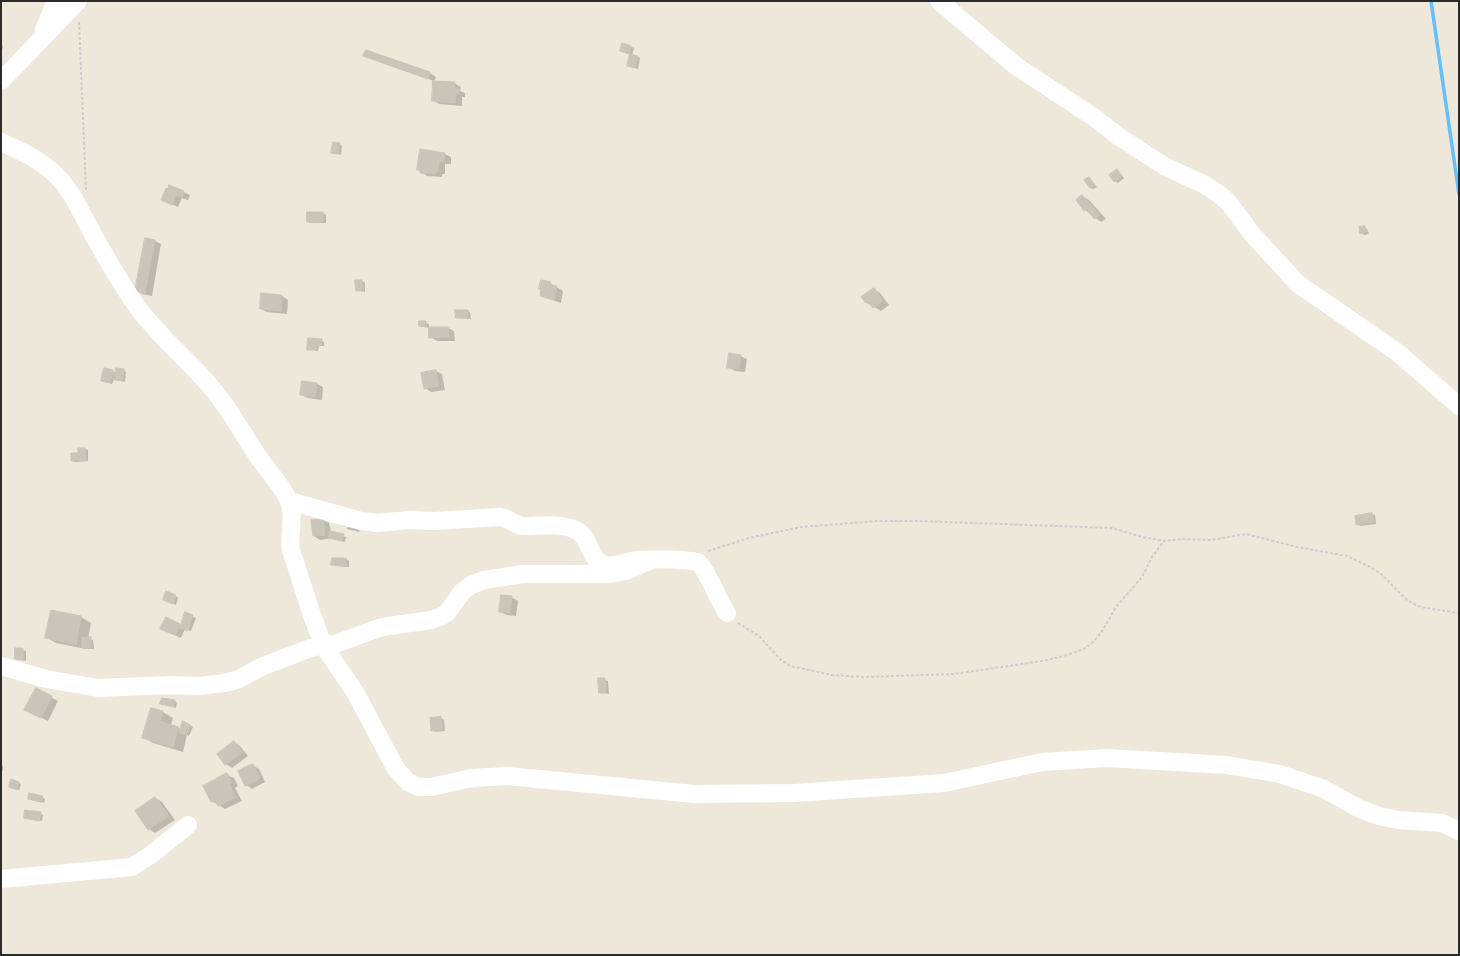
<!DOCTYPE html>
<style>
body{margin:0}
#map{position:relative;width:1460px;height:956px;overflow:hidden;background:#eee8db;font-family:"DejaVu Sans",sans-serif}
canvas{display:block}
.frame{position:absolute;inset:0;border:2px solid #2b2b2b;pointer-events:none}
</style>
<div id="map">
<canvas width="1460" height="956"></canvas>
<div class="frame"></div>
</div>
<script>
const c = document.querySelector('canvas').getContext('2d');
c.lineJoin = 'round';
function fillPath(path, color) {
  c.fillStyle = color;
  c.fill(path, 'evenodd');
}
function trace(path, color, width, dash) {
  c.strokeStyle = color;
  c.lineWidth = width;
  c.lineCap = dash ? 'butt' : 'round';
  c.setLineDash(dash || []);
  c.stroke(path);
}
const shadow = new Path2D(`
 M1,41L3,48L1,50Z
 M623,44L634,48L632,55L640,58L638,69L628,66L630,54L621,51Z
 M365,56L430,73L436,77L434,81Z
 M454,83L461,87L460,91L465,93V97H462V106L439,104L433,100Z
 M339,144L342,146L341,155L333,153Z
 M445,154L451,157V164H445V174H442V177L427,176L418,169Z
 M1117,170L1124,178L1118,183L1115,181Z
 M1089,178L1097,187L1093,189L1090,188Z
 M170,186L190,195L188,200L182,198L178,207L169,203Z
 M1082,196L1089,200L1106,219L1101,222L1085,210Z
 M323,213L326,215V223H311L308,221Z
 M1364,227L1367,229L1369,234L1364,235L1361,233Z
 M155,241L161,244L152,296L142,294L136,290Z
 M362,281L365,283V292L357,290Z
 M550,283L563,291L561,303L541,296Z
 M874,289L880,293L889,305L881,311L867,303L863,297Z
 M262,294L282,296L288,300L287,314L267,312L261,309Z
 M467,311L470,312L471,319L456,318Z
 M420,322L429,324V328L420,326Z
 M448,328L454,331L455,341H437L430,337Z
 M321,340L324,342V346H319L318,351L308,349Z
 M740,356L747,359L745,372L735,371L728,367Z
 M123,370L126,372L125,382L114,379L112,384L102,381L112,371L116,373Z
 M436,371L442,374L445,390L431,392L425,388Z
 M317,384L323,387L322,400L308,398L301,395Z
 M85,449L88,450V461L75,462L72,461Z
 M1372,514L1375,515L1376,524L1360,526L1357,524Z
 M323,520L329,523L331,532L346,537L345,542L331,538L320,540L314,536Z
 M349,522L360,526L359,532L347,529Z
 M333,559H346L349,561V567L335,566L332,564Z
 M176,596L178,598L176,605L167,601Z
 M511,597L518,601L516,616L507,615L500,612Z
 M52,611L81,617L91,623L88,639L93,640L94,649H86L56,643L47,638Z
 M186,614L196,618L191,631L185,629L181,638L168,632L166,618L182,626Z
 M16,649L26,651V661L16,659Z
 M599,679L608,681L609,694L600,692Z
 M36,689L58,701L48,721L32,713Z
 M175,701L177,703L176,708L162,703Z
 M152,709L163,712L173,718L171,725L181,729L190,725L193,727L189,736L187,735L183,752L153,743L143,737Z
 M441,718L444,720L445,731L435,732L432,730Z
 M234,742L240,746L248,756L232,768L226,764Z
 M1,765L3,766V771H1Z
 M252,765L259,769L265,782L252,789L246,785Z
 M227,775L234,778L238,786L235,788L242,801L225,809L212,801Z
 M18,782L21,784L19,790L10,787Z
 M42,797L45,799L44,803L32,800Z
 M155,798L162,802L175,820L155,833L149,829L136,811Z
 M40,813L43,815L42,821L25,818Z`);
const stream = new Path2D(`
 M1431,1L1459,194`);
const building = new Path2D(`
 M622,43L631,46L629,54L620,51Z
 M366,50L430,72L428,79L363,56Z
 M630,54L638,56L635,68L627,66Z
 M433,81L455,82L454,88L459,89V94H456L455,103L432,101Z
 M333,142L340,143L338,154L331,153Z
 M420,149L445,153L444,161H439L438,171H436L435,174L420,173V170H417Z
 M1117,169L1122,176L1114,182L1109,175Z
 M1089,177L1095,185L1090,188L1084,180Z
 M169,185L184,191L182,197L176,195L172,205L161,200L166,188L168,189Z
 M1082,195L1100,215L1094,219L1087,209L1084,211L1076,200Z
 M307,212H323V222H307Z
 M1365,226L1366,232L1360,234L1359,227Z
 M145,238L155,240L145,293L135,291Z
 M355,280H362L363,291H356Z
 M541,280L551,282L550,285L557,286L554,300L540,296L541,290L539,289Z
 M874,288L883,301L873,308L868,302L866,303L861,297Z
 M261,293L282,295L281,311L260,309Z
 M455,310H468V318H456Z
 M419,321H426V327L419,326Z
 M429,327H448L449,337L429,338Z
 M308,338L322,339L321,345H316V350H307Z
 M729,353L741,355L739,369L727,368Z
 M104,368L113,370L110,383L101,381Z
 M116,368L124,369L122,381L114,380Z
 M436,370L439,386L424,389L421,373Z
 M302,381L317,383L315,397L300,395Z
 M78,448H85L86,460L71,461V453H78Z
 M1372,513L1374,522L1356,525L1355,516Z
 M323,519L325,535L313,536L311,520Z
 M330,531L344,534L342,541L329,538Z
 M332,558H346V566L331,565Z
 M166,591L176,595L173,604L163,600Z
 M501,595L512,596L510,613L499,612Z
 M51,610L81,616L76,645L45,638Z
 M185,612L193,615L188,631L180,628Z
 M166,617L180,624L175,635L160,629Z
 M91,637V648H82V638Z
 M15,648H23V660L15,659Z
 M598,678H605L606,693H599Z
 M36,688L52,696L41,718L24,710Z
 M162,698L175,700L174,707L160,704Z
 M151,708L163,711L160,721L178,727L173,747L142,738Z
 M441,717L443,730L431,731L430,718Z
 M183,721L190,725L186,735L179,732Z
 M234,741L242,752L225,765L217,754Z
 M253,764L260,779L245,786L238,771Z
 M227,773L232,783L229,784L236,797L218,806L215,800L211,802L203,786Z
 M11,779L19,782L17,790L9,787Z
 M29,793L43,796L41,802L28,799Z
 M155,797L169,816L148,830L135,811Z
 M25,810L41,812L39,821L24,818Z`);
const path = new Path2D(`
 M79,22L86,190
 M708,551L749,538L801,527L878,521H918L1112,528L1142,537L1164,541
 M738,623L759,636L780,659L790,666L832,675L863,677L954,674L1042,661L1064,656L1084,649L1092,643L1101,633L1116,607L1142,577L1152,557L1164,541L1181,539L1211,540L1246,534L1297,547L1347,556L1368,566L1381,574L1408,601L1420,607L1459,613`);
const minor = new Path2D(`
 M939,1L1016,66L1095,118L1118,136L1164,166L1203,184L1219,194L1229,203L1252,234L1298,284L1397,352L1459,406
 M44,30L56,1
 M1,81L78,1
 M1,142C21,151 41,160 57,176C71,190 80,210 89,227C104,254 118,280 136,305C155,332 181,354 203,378C225,401 240,429 257,455C267,470 280,483 288,499C296,514 288,534 291,550L312,615L323,645L355,692L396,769L408,782L418,787H431L472,778L507,776L694,794L794,793L944,783L1042,762L1107,758L1227,765L1280,774L1324,789L1360,809L1379,816L1398,820L1442,823L1459,831
 M289,501L361,521L377,523L409,520L434,521L500,517C509,518 513,524 522,526C539,526 565,522 579,532C591,540 589,560 605,565C617,568 626,561 637,560C654,559 682,559 698,562C711,576 716,597 727,613
 M1,666L46,679L98,688L169,685L199,686L225,683L239,679L261,667L308,649L323,645L335,644L382,627L431,620L440,617L447,613L462,592L471,585L484,580L523,574H608L626,571L649,561
 M1,879L132,867L152,854L188,825`);
fillPath(shadow, '#0003');
trace(stream, '#66bff8', 3.5);
fillPath(building, '#c9c5bb');
trace(building, '#c9c5b5', 1);
trace(path, '#ccc', 2, [3, 2]);
trace(minor, '#fff', 18);
</script>
